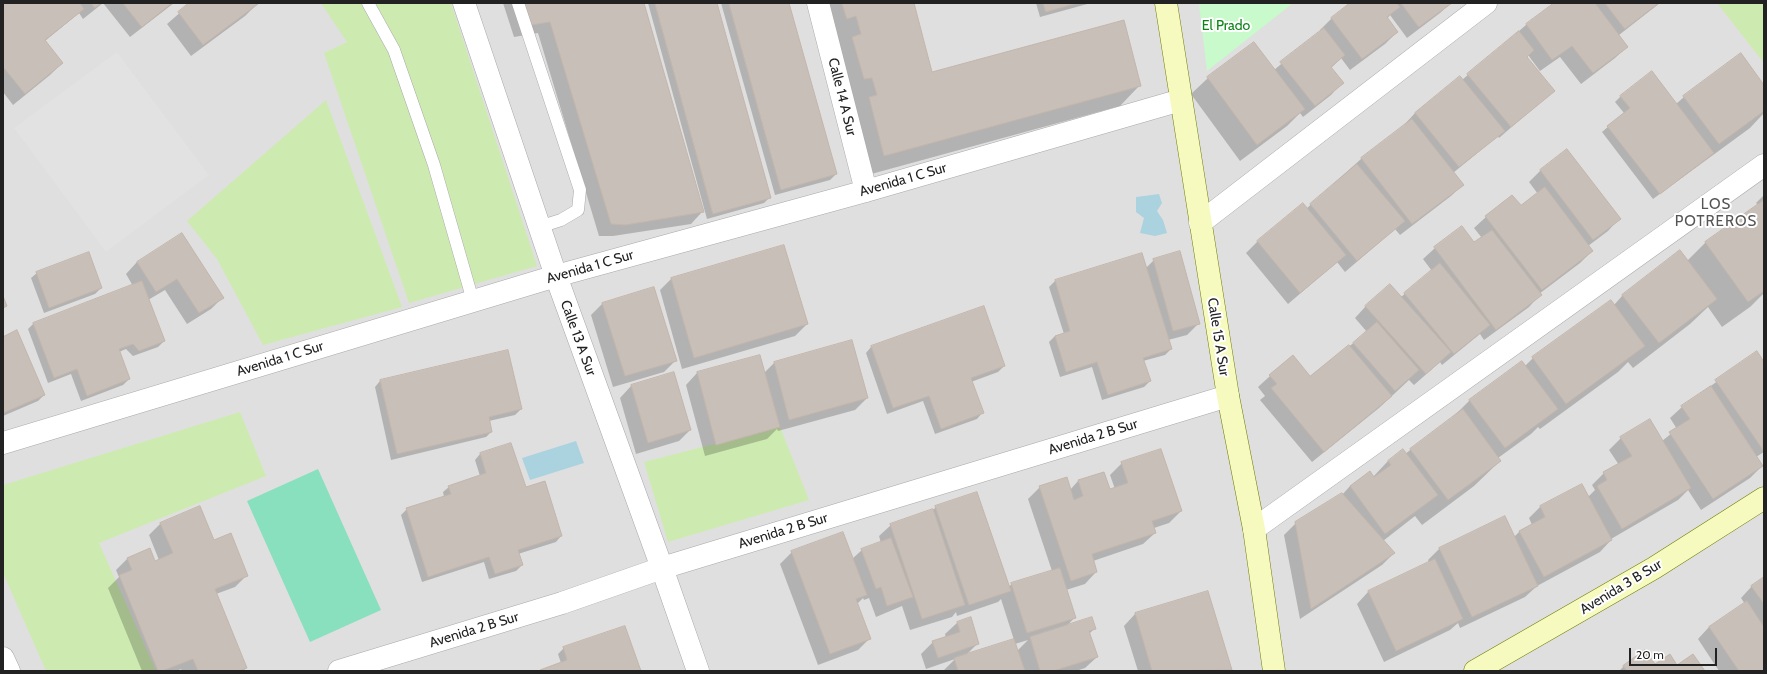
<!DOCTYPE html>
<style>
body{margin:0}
#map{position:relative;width:1767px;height:674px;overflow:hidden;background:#f2efe9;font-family:Cabin,sans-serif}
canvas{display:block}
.frame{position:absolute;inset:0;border:4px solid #222;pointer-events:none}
.scale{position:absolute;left:1629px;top:648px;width:88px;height:18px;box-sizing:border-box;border:2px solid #222;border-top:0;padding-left:5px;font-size:12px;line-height:14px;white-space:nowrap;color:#222;-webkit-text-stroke:3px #fff;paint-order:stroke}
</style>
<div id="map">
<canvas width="1767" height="674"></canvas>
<div class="frame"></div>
<div class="scale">20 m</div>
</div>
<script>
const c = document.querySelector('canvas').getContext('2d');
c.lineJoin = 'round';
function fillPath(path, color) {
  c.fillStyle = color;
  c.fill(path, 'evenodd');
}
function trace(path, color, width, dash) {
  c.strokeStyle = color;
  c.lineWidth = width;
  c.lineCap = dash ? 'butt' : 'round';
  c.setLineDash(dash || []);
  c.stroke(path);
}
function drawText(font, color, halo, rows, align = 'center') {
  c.font = font + ' Cabin,sans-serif';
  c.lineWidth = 4;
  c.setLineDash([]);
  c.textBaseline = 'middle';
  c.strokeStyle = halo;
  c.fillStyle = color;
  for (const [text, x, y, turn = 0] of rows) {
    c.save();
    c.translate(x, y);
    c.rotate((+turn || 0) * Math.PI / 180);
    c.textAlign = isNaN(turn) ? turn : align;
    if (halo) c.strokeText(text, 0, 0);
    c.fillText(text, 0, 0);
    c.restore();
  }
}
const residential = new Path2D(`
 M3,3H1764V671H3Z`);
const grass = new Path2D(`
 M321,3H451L537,266L409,303L324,53L347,42Z
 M1717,3H1764V63Z
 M326,100L402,307L263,345L217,259L187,221Z
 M240,412L266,476L99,543L156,671H46L3,573V485Z
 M780,427L809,500L668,542L644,462Z`);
const park = new Path2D(`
 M1199,3H1293L1207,71Z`);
const pitch = new Path2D(`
 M318,469L381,610L310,642L247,501Z`);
const parking = new Path2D(`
 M117,52L209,175L106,252L14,128Z`);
const water = new Path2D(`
 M1159,194L1162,203L1157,211L1163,220L1167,233L1155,236L1140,233L1144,218L1136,212V197Z
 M576,441L584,463L530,480L522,458Z`);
const shadow = new Path2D(`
 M3,3H174L130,37L103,3L83,19L79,13L45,41L62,63L50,75L13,105L3,92Z
 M191,3H256L257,4L245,16L191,56L167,24Z
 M503,3H642L702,212L691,224L613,236H599L538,33L514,37Z
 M648,3H716L770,197L764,203L707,219Z
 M721,3H788L836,174L830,180L775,195Z
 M817,3H912L932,74L1140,85L1120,106L864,176Z
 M1036,3H1091L1040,17Z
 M1352,3H1451L1440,13L1407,38L1390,15L1387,19L1397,32L1385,44L1350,70L1341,58L1331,68L1342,83L1331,95L1303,117L1300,113L1287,126L1240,161L1191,94L1208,78L1254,43L1274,70L1321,31L1320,30L1331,19Z
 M1556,3H1660L1619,35L1627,47L1615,58L1581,84L1560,57L1540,71L1528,55L1526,57L1553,91L1499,138L1498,136L1453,173L1462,185L1451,196L1400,235L1395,229L1345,272L1337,262L1288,304L1246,253L1257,242L1306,209L1361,159L1405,126L1404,125L1415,113L1459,78L1462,80L1526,25Z
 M1764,86V113L1750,128L1653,199L1602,132L1624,113L1615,102L1621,96L1676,104L1684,97Z
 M1567,151L1619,219L1608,231L1588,246L1592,251L1580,263L1539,294L1540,295L1529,307L1484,340L1480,334L1442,365L1440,362L1414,385L1409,380L1379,408L1312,462L1260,400L1265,396L1258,387L1270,376L1310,378L1367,332L1355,318L1366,306L1401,297L1432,271L1423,259L1435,248L1474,244L1482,238L1474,228L1486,217L1520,207L1538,194L1529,182L1540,171Z
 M1764,195V293L1750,307L1722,327L1708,307L1690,324L1633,368L1628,362L1618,372L1540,429L1538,427L1531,434L1498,458L1500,461L1474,486L1422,525L1415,516L1383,541L1394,553L1382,565L1300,619L1284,535L1296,523L1342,495L1350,486L1373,477L1388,461L1405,454L1451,419L1470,400L1525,366L1533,358L1611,301L1614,305L1622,296L1679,252L1687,261L1706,242L1758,205L1756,203Z
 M1141,254L1146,268L1154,260L1199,323L1187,335L1168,340L1171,349L1165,355L1143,361L1150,381L1144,387L1102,400L1092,367L1060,377L1049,342L1055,336L1064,334L1049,287L1055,281Z
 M137,262L222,298L211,309L187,324L165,290L148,300L164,341L158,347L133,356L126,349L119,352L129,379L123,385L81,401L71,374L48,383L28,329L33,324L133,286L126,274Z
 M37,273L101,288L95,294L44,313L31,278Z
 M671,279L807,324L795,336L682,369L660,290Z
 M603,303L676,360L664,372L613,387L591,315Z
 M3,335L44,395L38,401L3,416Z
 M871,347L1004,366L998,372L971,382L982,413L977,419L935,434L923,401L887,414L866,353Z
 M1756,353L1764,363V452L1756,457L1762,466L1750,478L1701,510L1688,490L1678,500L1611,539V540L1600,552L1537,586L1525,597L1460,628L1458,623L1450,630L1384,662L1357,604L1368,592L1429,563L1428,560L1439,549L1514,537L1520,531L1532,525L1529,518L1540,507L1581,485L1588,497L1595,490L1592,485L1604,473L1619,465L1609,450L1621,438L1662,441L1677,429L1670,418L1682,407Z
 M760,356L764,373L774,363L867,398L855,410L778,431L777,429L767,439L705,456L686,385L697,373Z
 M674,373L690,430L679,441L636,454L620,398L631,386Z
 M380,381L521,409L515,415L489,421L491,432L486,437L391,460L375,387Z
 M480,454L525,488L561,536L556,542L518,554L522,565L516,571L489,579L484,562L422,582L401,515L407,509L444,497L443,492L449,487L480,476L475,460Z
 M1122,463L1181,511L1169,523L1154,528L1155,533L1143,544L1093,561L1096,572L1085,584L1066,590L1075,617L1066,627L1095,628L1089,634L1097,657L1085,668L1076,671H943L955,659L926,669L921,654L933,642L946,638L945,634L957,623L970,618L978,643L966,655L1014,640L1001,599L998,602L957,616L956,612L952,617L910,630L902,606L876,617L869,598L864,600L863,598L857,604L870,638L858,650L818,665L780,564L792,552L852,559L862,550L881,543L879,536L891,525L932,511L936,507L1008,587L1012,584L1052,571L1028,499L1040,487L1070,490L1078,481L1104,473L1110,490L1115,489L1110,475ZM1028,640L1017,651L1015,644Z
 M161,523L213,541L247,575L235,587L216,594L246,668L243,671H182L181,669L177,671H142L108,588L119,577L116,570L128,558L154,562L159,560L149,535Z
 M1764,578V671H1719L1698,639L1709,627L1745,604L1741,598L1752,586Z
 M1207,592L1231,670L1138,671L1124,626L1135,614Z
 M564,648L640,671H540L561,663L558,654Z
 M1624,666H1677L1703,671H1619Z`);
const building = new Path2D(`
 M3,3H80L84,9L45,40L63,63L25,94L4,68L3,69Z
 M91,3H102L95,8Z
 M123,3H172L142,27Z
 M189,3H257L258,4L203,45L178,12Z
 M518,3H644L704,212L625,225L611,224L550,22L525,26Z
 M655,3H717L771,198L713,214Z
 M729,3H789L837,174L781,190Z
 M842,3H914L932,72L1124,20L1141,86L884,156L869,97L877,95L872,78L864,79L852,37L861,34L856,16L847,19Z
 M1043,3H1078L1046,12Z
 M1350,3H1396L1400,7L1387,17L1398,32L1362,59L1331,18Z
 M1401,3H1452L1419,27Z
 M1554,3H1595L1628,47L1593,73L1572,46L1552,60L1526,24Z
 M1605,3H1659L1625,29Z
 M1324,28L1345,55L1331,67L1344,83L1315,106L1280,62Z
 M1519,31L1534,50L1527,57L1555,91L1511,127L1467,74Z
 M1254,42L1305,109L1257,145L1207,77Z
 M1741,53L1764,85V111L1719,144L1683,96Z
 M1652,71L1714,153L1660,194L1607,126L1630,108L1620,96Z
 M1460,76L1505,131L1459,167L1415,113Z
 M1412,119L1464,185L1412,224L1361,158Z
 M1567,149L1621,219L1593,240L1540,170Z
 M1357,164L1405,221L1357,261L1310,204Z
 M1545,187L1593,251L1542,290L1485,216L1512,195L1521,205Z
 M1764,200V291L1748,302L1705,242Z
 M1303,203L1346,255L1300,293L1257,241Z
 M1462,226L1474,242L1492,230L1542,295L1496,330L1434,247Z
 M182,233L224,298L199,313L177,279L156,292L137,262Z
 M784,245L808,324L694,358L671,278Z
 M1680,250L1717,299L1659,343L1622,295Z
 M1180,251L1200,324L1173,331L1153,259Z
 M89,252L102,288L49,308L36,272Z
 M1142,253L1172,349L1143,358L1151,381L1108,395L1097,362L1066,372L1055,336L1070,331L1055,280Z
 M1440,263L1490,325L1454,354L1404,293Z
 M142,281L165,341L139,351L133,344L119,349L130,379L87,396L77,369L54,378L33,323Z
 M1390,284L1451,352L1426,374L1365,306Z
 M654,287L677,361L625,376L602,303Z
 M3,296L7,306L3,308Z
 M1611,300L1645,346L1566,404L1532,357Z
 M984,306L1005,366L971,378L984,413L941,429L929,396L893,408L871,346Z
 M1377,322L1419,370L1395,391L1353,343Z
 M17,330L45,395L3,413V333L4,336Z
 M852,340L868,398L789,420L774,362Z
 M1349,345L1392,396L1324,452L1271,388L1277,384L1269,375L1293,355L1310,376Z
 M508,350L522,409L489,417L492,432L397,454L380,380Z
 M1757,351L1764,362L1763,450L1715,380Z
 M760,355L780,427L716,445L697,372Z
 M1522,361L1558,409L1505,448L1469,400Z
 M674,372L691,430L648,443L631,385Z
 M1711,386L1763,466L1713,499L1669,432L1690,419L1681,406Z
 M1463,409L1501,461L1448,500L1410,449Z
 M1650,419L1691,488L1622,529L1597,486L1607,480L1603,472L1632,456L1620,437Z
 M511,443L526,487L545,481L562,536L518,550L523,565L495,574L489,557L428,577L406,508L451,494L448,486L486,473L480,453Z
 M1161,449L1182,511L1152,521L1156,533L1092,554L1097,572L1071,581L1039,486L1067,477L1074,500L1083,496L1078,480L1104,472L1110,489L1128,483L1121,462Z
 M1403,449L1438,495L1385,534L1350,486L1370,471L1374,477L1391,465L1388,461Z
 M1582,484L1612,540L1544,577L1519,531L1545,517L1540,506Z
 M977,492L1011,591L969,605L935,506Z
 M1342,493L1395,553L1311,609L1295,522Z
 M200,506L214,540L231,533L248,576L215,589L247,668L239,671H198L193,659L162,671H158L119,575L132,570L127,558L150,548L155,561L173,553L160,523Z
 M933,509L965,605L922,619L890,524Z
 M1505,516L1538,586L1472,617L1439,548Z
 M843,532L867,595L856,599L871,639L830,654L791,551Z
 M891,538L913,597L887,606L881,587L876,589L861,549Z
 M1435,559L1463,619L1396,651L1368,591Z
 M1060,568L1076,618L1027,633L1011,583Z
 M1764,577V604L1751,586Z
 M1208,591L1232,670L1152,671L1135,613Z
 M1747,601L1764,627V671H1739L1709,627Z
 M971,617L979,644L938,658L932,641L960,632L957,622Z
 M1092,617L1096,629L1089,631L1098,657L1053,671H1040L1030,637Z
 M625,626L641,671H540V670L567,660L563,647Z
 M1014,639L1025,671H958L954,658Z
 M1645,650L1655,664L1670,654L1677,665L1693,654L1705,671H1627L1623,666Z`);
const lane = new Path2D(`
 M368,3L394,50L434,165L473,301
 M518,3L580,190L578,210L561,220L539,227`);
const street = new Path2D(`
 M464,3L556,276L662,568L698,671
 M818,3L866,191
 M1200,223L1486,3
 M3,443L556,276L866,191L1181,100
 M1254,529L1764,165
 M3,658L9,671
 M339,671L562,603L662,568L1228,396`);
const secondary = new Path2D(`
 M1166,3L1228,396L1254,529L1274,671
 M1475,671L1654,568L1764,498`);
const parkNames = [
 ["El Prado",1226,26]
];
const streetNames = [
 ["Calle 14 A Sur",842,97,76],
 ["Avenida 1 C Sur",903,180,-16],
 ["Avenida 1 C Sur",590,267,-16],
 ["Calle 15 A Sur",1218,337,81],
 ["Calle 13 A Sur",578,338,70],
 ["Avenida 1 C Sur",280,359,-17],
 ["Avenida 2 B Sur",1093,437,-17],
 ["Avenida 2 B Sur",783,531,-17],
 ["Avenida 3 B Sur",1621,587,-31],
 ["Avenida 2 B Sur",474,630,-17]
];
const neighbourhoodNames = [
 ["LOS",1716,205],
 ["POTREROS",1716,222]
];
fillPath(residential, '#e0dfdf');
fillPath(grass, '#cdebb0');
fillPath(park, '#c8facc');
fillPath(pitch, '#88e0be');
fillPath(parking, '#e2e2e2');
fillPath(water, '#aad3df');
fillPath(shadow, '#0003');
fillPath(building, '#c7bfb8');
trace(building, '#c4b6ab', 1);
trace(lane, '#a9a9a9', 13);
trace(street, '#a9a9a9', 23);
trace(secondary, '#707d05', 23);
trace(lane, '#fff', 12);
trace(street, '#fff', 22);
trace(secondary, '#f7fabf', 22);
drawText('14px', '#0c8416', '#fff', parkNames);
drawText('14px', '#222', '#fff', streetNames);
c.letterSpacing = '1px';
drawText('15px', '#555', '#fff', neighbourhoodNames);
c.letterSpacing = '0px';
</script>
